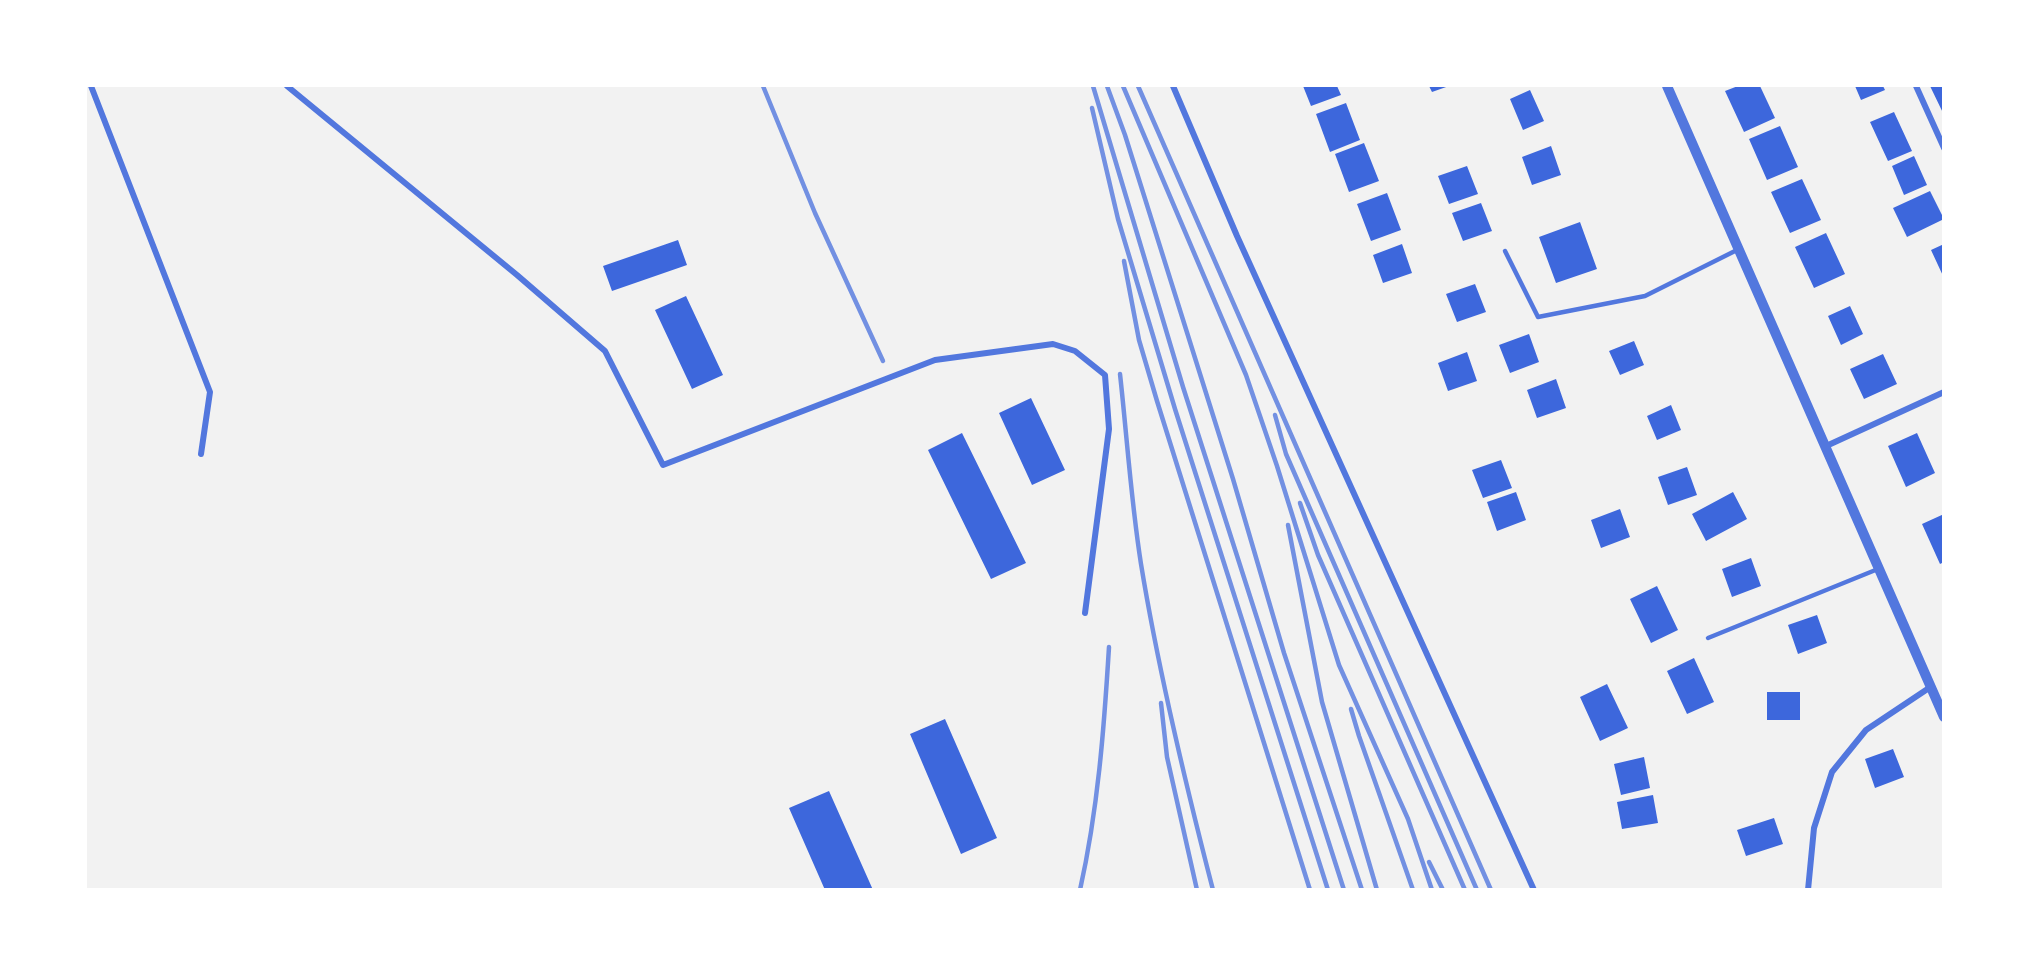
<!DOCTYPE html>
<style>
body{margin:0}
#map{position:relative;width:2029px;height:975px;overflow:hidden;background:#f2f2f2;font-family:Ubuntu,sans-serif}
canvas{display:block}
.frame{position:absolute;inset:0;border:87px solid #fff;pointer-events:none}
</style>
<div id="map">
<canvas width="2029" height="975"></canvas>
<div class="frame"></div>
</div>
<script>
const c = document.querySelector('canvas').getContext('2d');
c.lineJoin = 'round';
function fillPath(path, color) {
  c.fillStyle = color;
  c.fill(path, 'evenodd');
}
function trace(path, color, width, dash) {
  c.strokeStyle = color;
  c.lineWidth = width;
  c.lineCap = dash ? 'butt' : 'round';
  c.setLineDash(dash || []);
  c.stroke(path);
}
const building = new Path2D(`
 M1303,86H1337L1341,95L1311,106Z
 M1429,86H1449L1432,92Z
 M1738,86H1760L1775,118L1744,132L1725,91Z
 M1855,86H1883L1885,90L1861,100Z
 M1930,86H1944V115Z
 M1530,90L1544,121L1523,130L1510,99Z
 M1346,103L1360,140L1330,152L1316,114Z
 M1894,112L1912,151L1888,161L1870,122Z
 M1780,126L1798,167L1767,180L1749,139Z
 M1364,143L1379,181L1349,192L1335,154Z
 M1551,146L1561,175L1532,185L1522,157Z
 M1914,156L1927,185L1904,195L1892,166Z
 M1467,166L1478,194L1449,204L1438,176Z
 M1802,179L1821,220L1790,233L1771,192Z
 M1930,191L1944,219L1907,237L1893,208Z
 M1387,193L1401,230L1371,241L1357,204Z
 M1481,203L1492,231L1463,241L1452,213Z
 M1580,222L1597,269L1556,283L1539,237Z
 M1826,233L1845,274L1814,288L1795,247Z
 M678,240L687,265L612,291L603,266Z
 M1402,244L1412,273L1383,283L1373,255Z
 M1944,244V278L1931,250Z
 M1475,284L1486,312L1457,322L1446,294Z
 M686,296L723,375L692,389L655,310Z
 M1850,306L1863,334L1841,345L1828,316Z
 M1529,334L1539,362L1510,373L1499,345Z
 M1634,341L1644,365L1620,375L1609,351Z
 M1467,352L1477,381L1448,391L1438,363Z
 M1883,354L1897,384L1864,399L1850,369Z
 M1556,379L1566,408L1537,418L1527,390Z
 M1031,398L1065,470L1032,485L999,413Z
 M1671,405L1681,430L1657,440L1647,416Z
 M962,433L1026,563L991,579L928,450Z
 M1917,433L1935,473L1906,487L1888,446Z
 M1501,460L1512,488L1483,498L1472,470Z
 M1687,467L1697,495L1668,505L1658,477Z
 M1516,492L1526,520L1497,531L1487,502Z
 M1733,492L1747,519L1706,541L1692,514Z
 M1620,509L1630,537L1601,548L1591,520Z
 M1944,514V562L1940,564L1922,524Z
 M1751,558L1761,586L1732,597L1722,569Z
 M1657,586L1678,630L1651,643L1630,599Z
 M1817,615L1827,643L1798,654L1788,625Z
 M1694,658L1714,702L1687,714L1667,671Z
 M1607,684L1628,728L1600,741L1580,697Z
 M1767,692H1800V720H1767Z
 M945,719L997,838L961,854L910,734Z
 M1893,749L1904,777L1875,788L1865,759Z
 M1644,757L1650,788L1621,795L1614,764Z
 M829,791L873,890H825L789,808Z
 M1653,795L1658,823L1622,829L1617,802Z
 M1774,818L1783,844L1746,856L1737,830Z`);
const service = new Path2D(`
 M1505,251L1538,317L1645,296L1739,249
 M1708,638L1878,569`);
const minor = new Path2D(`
 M91,86L210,392L201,454
 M287,86L517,275L605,351L663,465L935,360L1053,344L1075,351L1105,375L1109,429L1085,613
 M1173,86L1237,236L1534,890
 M1916,86L1944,148
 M1824,447L1944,392
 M1808,890L1814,828L1832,772L1866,730L1929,688`);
const tertiary = new Path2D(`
 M1667,86L1944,717`);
const rail = new Path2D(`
 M763,86L815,213L883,361
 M1093,86L1183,387L1344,890
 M1107,86L1125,135L1233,479L1284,653L1362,890
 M1123,86L1246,375L1277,466L1339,665L1408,819L1432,890
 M1138,86L1491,890
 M1092,108L1118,219L1175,409L1328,890
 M1124,261L1139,340L1157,401L1310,890
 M1120,374C1127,437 1131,501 1141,564C1159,674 1185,782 1213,890
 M1275,415L1286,454L1477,890
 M1300,503L1318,555L1465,890
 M1288,525L1322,702L1377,890
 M1161,703L1167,757L1197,890
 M1351,709L1359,736L1413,890
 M1429,862L1443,890
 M1080,890C1098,809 1104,729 1109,647`);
fillPath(building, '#3d67dc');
trace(service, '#5277de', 4.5);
trace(minor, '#5277de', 6);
trace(tertiary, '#5277de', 10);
trace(rail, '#7290e2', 4.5);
</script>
